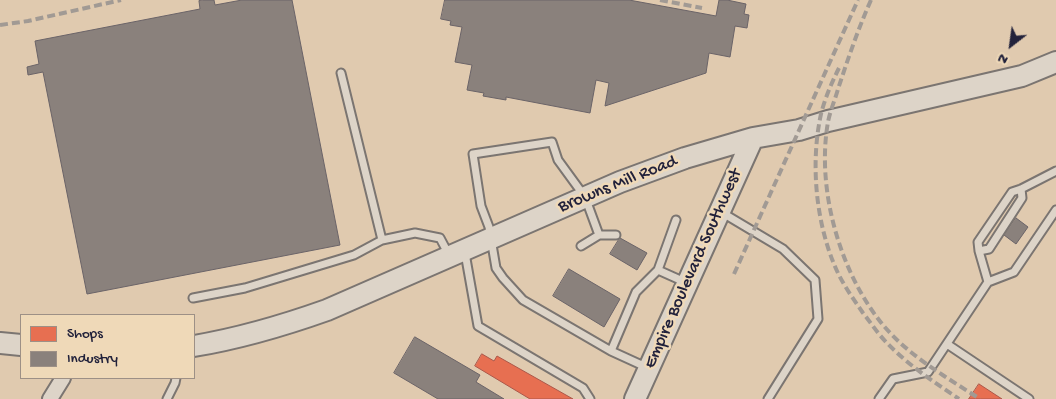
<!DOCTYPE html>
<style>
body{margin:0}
#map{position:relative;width:1056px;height:399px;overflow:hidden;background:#ddd0bd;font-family:"Gochi Hand",sans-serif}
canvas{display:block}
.legend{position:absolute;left:20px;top:314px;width:175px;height:65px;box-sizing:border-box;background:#efd9b8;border:1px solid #9d9086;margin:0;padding:6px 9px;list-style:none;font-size:15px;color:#22223b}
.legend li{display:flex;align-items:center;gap:10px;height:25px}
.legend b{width:25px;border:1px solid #9d9086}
.north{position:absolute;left:986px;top:20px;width:50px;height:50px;-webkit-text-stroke:4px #efd9b8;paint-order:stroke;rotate:210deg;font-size:14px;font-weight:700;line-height:20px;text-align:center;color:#22223b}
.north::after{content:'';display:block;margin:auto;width:18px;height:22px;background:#22223b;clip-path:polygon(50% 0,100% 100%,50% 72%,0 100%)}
</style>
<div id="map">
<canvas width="1056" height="399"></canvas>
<ul class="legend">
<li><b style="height:14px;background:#e76f51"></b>Shops</li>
<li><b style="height:14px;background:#8a817c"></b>Industry</li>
</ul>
<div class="north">N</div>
</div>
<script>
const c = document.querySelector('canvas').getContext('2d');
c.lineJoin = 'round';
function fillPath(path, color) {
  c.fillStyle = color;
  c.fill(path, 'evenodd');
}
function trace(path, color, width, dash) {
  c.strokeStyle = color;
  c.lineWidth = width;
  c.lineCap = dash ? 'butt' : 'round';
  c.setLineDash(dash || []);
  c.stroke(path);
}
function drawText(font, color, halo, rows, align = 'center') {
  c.font = font + ' "Gochi Hand",sans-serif';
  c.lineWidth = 5;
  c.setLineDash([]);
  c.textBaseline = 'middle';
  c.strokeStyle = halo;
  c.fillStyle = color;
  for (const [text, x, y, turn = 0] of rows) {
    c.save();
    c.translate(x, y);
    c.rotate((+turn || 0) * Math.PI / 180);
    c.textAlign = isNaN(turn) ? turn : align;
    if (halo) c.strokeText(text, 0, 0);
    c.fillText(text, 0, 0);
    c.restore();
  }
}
const built = new Path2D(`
 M0,0H1056V399H0ZM21,315H194V378H21Z`);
const shops = new Path2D(`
 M482,354L494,361L497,356L573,399H530L475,366Z
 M979,384L1002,399H969Z`);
const industry = new Path2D(`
 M203,0H214L215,5L242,0H292L340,245L87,294L43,72L28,75L27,67L39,64L35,41L200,9L199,1Z
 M445,0H629L716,16L719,0H727L746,4L744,14L749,15L747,28L735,26L730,57L709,53L706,73L605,106L609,83L596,80L590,113L506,97V100L483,96L484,93L467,90L472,65L455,62L462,27L450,25L451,21L441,19Z
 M1016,218L1028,227L1016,244L1004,235Z
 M620,238L647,253L637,270L610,254Z
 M569,269L620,299L604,327L553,296Z
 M415,337L480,375L476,382L504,399H438L394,373Z`);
const lane = new Path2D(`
 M341,73L382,240L415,233L440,238L449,255
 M1021,189L1022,198L989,249L979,251L988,282L1014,272L1056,210
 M721,212L783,249L815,280L818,319L768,399
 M676,220L658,270L687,283
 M599,235H616
 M581,246L599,235L585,197L558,160L552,142L473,154L481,206L489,227L496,268L503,278L523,300L611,351L646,367
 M979,251L978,242L1012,192L1021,189L1056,171
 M465,253L478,326L583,388L590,399
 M193,298L245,288L354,255L382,240
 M947,344L1029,399
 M611,351L636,292L658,270
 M167,399L175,383L176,378
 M879,399L893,379L928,372L988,282`);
const street = new Path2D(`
 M50,399L63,378`);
const secondary = new Path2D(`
 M0,343L21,345
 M194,346C242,338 282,326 327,310L620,182L685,158L753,138L799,130L828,121L1022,76L1056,62
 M635,399L753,138`);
const rail = new Path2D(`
 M660,0L702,8
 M871,0C858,29 848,59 838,89C835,100 830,111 828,122C816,189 840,273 883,325C909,356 946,377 980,399
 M0,25L28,21L121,0
 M839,68C832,82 825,98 821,114C810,164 816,225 837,271C844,286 854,300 863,313C871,323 878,334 887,343C908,365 934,382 959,399
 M734,274L858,0`);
const streetNames = [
 ["Browns Mill Road",618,185,-22],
 ["Empire Boulevard Southwest",694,269,-66]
];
fillPath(built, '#e0caaf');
fillPath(shops, '#e76f51');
trace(shops, '#ac584a', 1);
fillPath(industry, '#8a817c');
trace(industry, '#6b6468', 1);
trace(lane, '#7b7571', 11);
trace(street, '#7b7571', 18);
trace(secondary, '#7b7571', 24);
trace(lane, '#ddd4c8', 7);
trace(street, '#ddd4c8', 14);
trace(secondary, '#ddd4c8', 20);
trace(rail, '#a19a94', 4, [8, 4]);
drawText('18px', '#22223b', '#efd9b8', streetNames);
</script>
